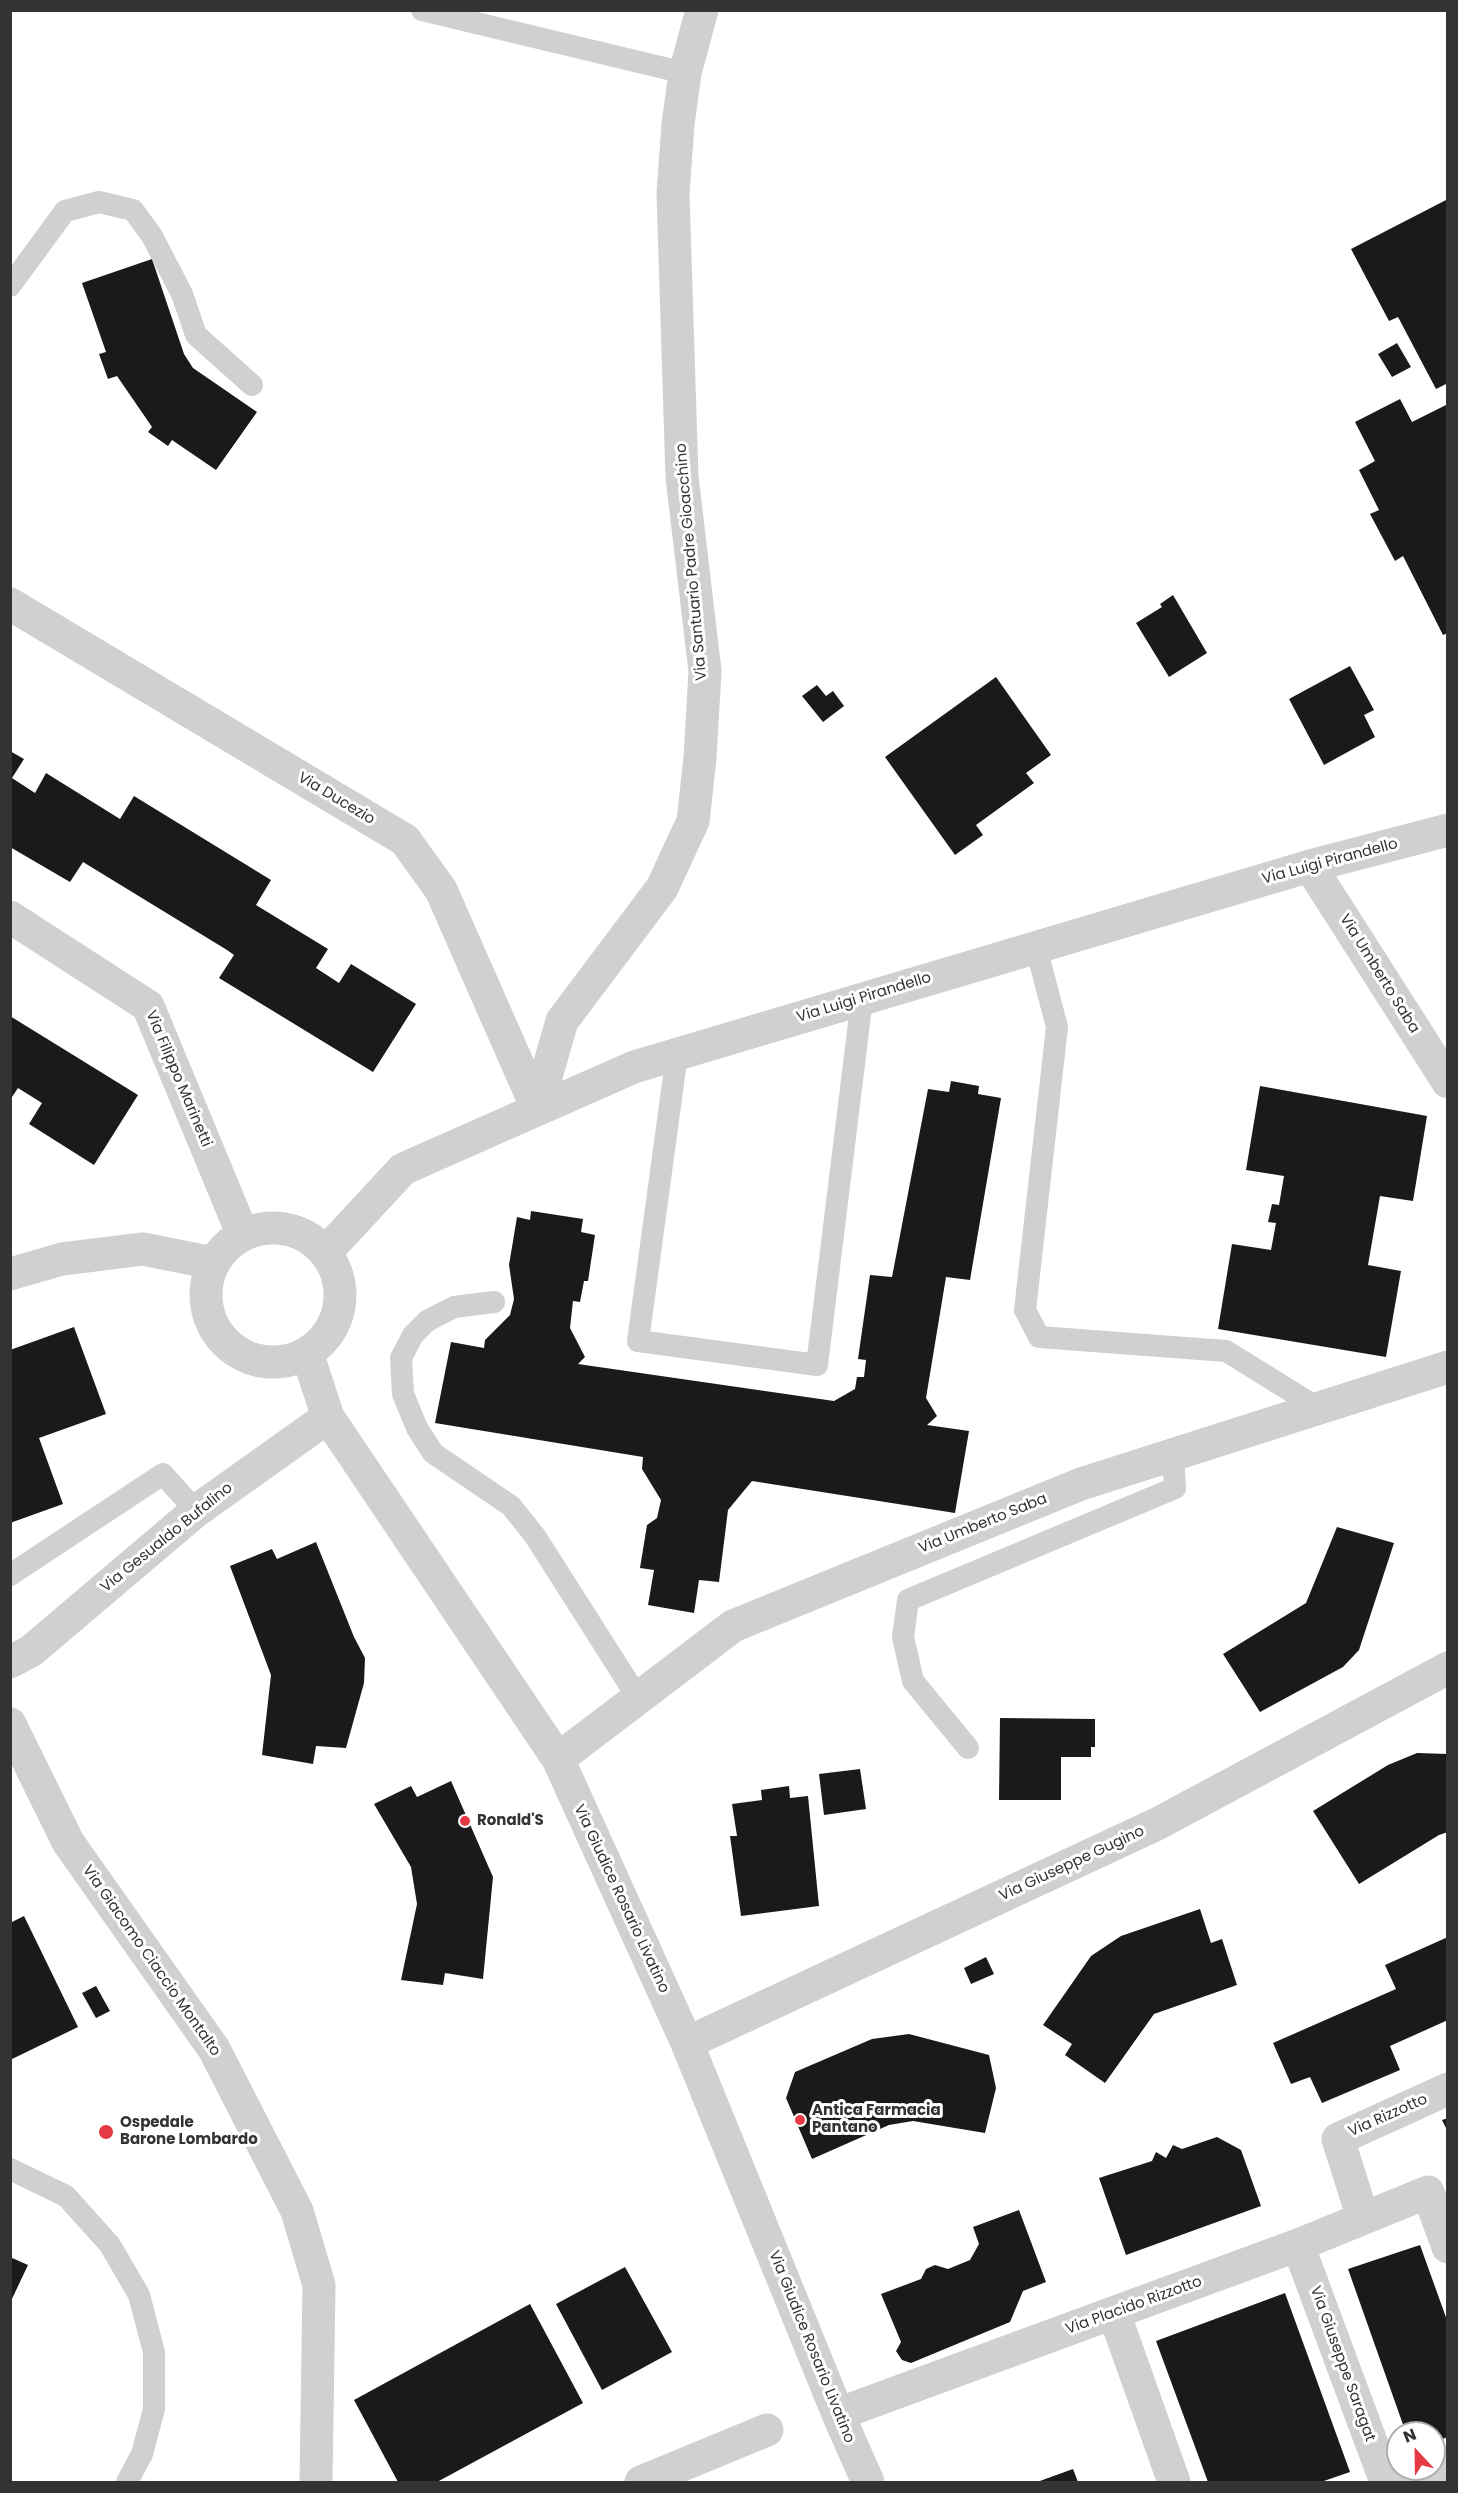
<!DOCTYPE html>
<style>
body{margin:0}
#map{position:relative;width:1458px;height:2493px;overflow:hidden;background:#fff;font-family:Poppins,sans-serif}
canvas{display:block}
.frame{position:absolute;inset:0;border:12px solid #333;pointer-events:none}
.north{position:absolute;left:1386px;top:2421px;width:60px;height:60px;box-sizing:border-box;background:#fff;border:2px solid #adadad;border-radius:50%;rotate:338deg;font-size:16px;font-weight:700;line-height:24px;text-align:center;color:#333}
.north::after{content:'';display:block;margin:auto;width:21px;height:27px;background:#e63946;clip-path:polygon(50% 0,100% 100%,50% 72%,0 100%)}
</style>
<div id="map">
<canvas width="1458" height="2493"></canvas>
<div class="frame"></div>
<div class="north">N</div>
</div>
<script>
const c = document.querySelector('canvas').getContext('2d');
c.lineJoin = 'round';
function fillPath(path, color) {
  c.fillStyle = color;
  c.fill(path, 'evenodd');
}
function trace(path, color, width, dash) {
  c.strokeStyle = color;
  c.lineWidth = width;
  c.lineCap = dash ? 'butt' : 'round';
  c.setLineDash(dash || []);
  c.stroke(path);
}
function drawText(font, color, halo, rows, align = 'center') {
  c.font = font + ' Poppins,sans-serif';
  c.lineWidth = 6;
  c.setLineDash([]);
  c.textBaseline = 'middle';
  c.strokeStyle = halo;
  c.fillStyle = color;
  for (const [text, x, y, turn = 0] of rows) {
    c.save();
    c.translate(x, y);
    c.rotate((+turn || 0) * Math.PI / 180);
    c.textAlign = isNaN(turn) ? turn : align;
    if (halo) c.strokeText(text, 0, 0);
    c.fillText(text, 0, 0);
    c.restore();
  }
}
const building = new Path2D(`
 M1448,199V383L1436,389L1398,317L1389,321L1351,249Z
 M152,259L184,354L193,368L257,412L216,470L172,440L168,446L148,432L152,427L117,376L108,379L99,354L106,352L82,283Z
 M1397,343L1411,367L1392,377L1378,354Z
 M1400,399L1412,422L1448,404V633L1443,635L1403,556L1395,561L1370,514L1379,510L1359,470L1375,461L1355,422Z
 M1173,595L1207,653L1169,677L1136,623L1162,607L1160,604Z
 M1350,666L1374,710L1364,715L1375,737L1324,765L1289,699Z
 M996,677L1051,755L1026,773L1034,783L976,825L983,835L955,855L885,757Z
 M817,685L826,696L833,691L844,706L823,722L802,696Z
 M10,751L24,759L12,778L35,793L46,773L120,819L134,796L271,880L256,905L328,949L316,968L339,983L351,964L416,1004L373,1072L219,978L234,955L227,950L83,862L70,882L10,847Z
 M10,1016L138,1095L94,1165L29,1124L42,1103L18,1088L10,1100Z
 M951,1081L979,1086L978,1094L1001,1098L970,1280L946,1277L926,1398L937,1416L927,1425L969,1431L955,1513L752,1481L728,1510L719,1582L699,1580L694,1613L648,1605L654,1570L640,1568L647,1525L657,1518L661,1500L642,1469L643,1457L435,1423L451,1342L484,1348L485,1340L510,1315L514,1299L509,1265L517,1217L530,1220L531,1211L583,1219L581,1232L595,1235L588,1281H584L580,1302L573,1301L570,1328L585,1357L578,1364L834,1401L855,1389L857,1377H864L866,1360L858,1359L870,1275L892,1277L928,1089L949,1092Z
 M1260,1086L1427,1116L1413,1201L1380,1196L1368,1265L1401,1271L1386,1357L1218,1329L1232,1244L1271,1250L1276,1223L1268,1222L1272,1204L1279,1205L1284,1176L1246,1170Z
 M74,1327L106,1414L39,1438L63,1504L10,1523V1350Z
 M1337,1527L1394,1543L1359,1650L1343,1667L1260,1712L1223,1654L1306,1603Z
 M316,1542L354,1637L365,1658L364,1683L346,1748L316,1746L313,1764L262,1755L271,1675L230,1566L272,1549L277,1559Z
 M1000,1718L1095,1719V1747H1091V1757H1061V1800H999Z
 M1417,1753L1448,1754V1832L1439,1835L1359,1884L1313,1811L1388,1765Z
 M860,1769L866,1809L824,1815L819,1774Z
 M451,1781L493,1877L483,1979L445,1973L443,1985L401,1980L417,1904L411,1867L374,1804L411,1786L417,1797Z
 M789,1786L790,1798L808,1796L819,1906L741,1916L730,1836H737L732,1804L762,1800L761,1790Z
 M1200,1909L1211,1943L1222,1939L1237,1985L1154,2014L1105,2083L1065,2055L1072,2044L1043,2025L1091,1956L1121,1936Z
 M24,1916L78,2027L10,2060V1923Z
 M1448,1937V2020L1390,2046L1400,2070L1322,2103L1310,2077L1291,2084L1273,2043L1396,1989L1385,1965Z
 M986,1957L994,1974L971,1984L964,1968Z
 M96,1986L110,2011L96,2018L82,1993Z
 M909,2034L989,2055L996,2088L985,2133L913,2121L889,2125L812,2159L786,2098L795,2072L872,2039Z
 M1448,2118V2132L1442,2120Z
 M1217,2137L1241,2150L1261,2206L1126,2255L1099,2178L1152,2161L1156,2152L1166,2158L1173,2145L1182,2149Z
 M1019,2210L1046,2282L1023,2291L1010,2322L911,2363L902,2360L896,2351L901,2342L881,2294L921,2279L926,2269L935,2265L948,2269L970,2260L979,2244L973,2227Z
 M1420,2245L1448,2323V2437L1434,2442V2433H1406L1348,2269Z
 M10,2257L28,2265L10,2303Z
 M625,2267L672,2352L602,2390L556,2304Z
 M1285,2293L1350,2472L1321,2482H1208L1156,2341Z
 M530,2304L583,2403L437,2482H398L354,2400Z
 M1073,2469L1078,2482H1037Z`);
const service = new Path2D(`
 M422,10L685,73
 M10,286L65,211L99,202L133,210L152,236L182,294L196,335L252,385
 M1036,947L1057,1027L1025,1310L1039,1337L1226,1351L1318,1408
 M677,1054L638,1341L817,1365L862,999
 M494,1302L454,1307L427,1321L413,1335L401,1358L403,1394L417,1428L433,1453L511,1506L535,1536L638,1698
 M10,1575L163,1474L196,1511
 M968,1748L913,1681L903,1637L908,1600L1175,1488L1173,1455
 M10,2169L66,2196L110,2245L139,2295L154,2352V2409L142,2454L127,2482`);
const minor = new Path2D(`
 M10,604L405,840L441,890L537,1108
 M1310,866L1448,1082
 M10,917L148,1006L243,1235
 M537,1108L562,1021L662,888L693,821L700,758L705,671L682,477L673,194L678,124L685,73L702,10
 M206 1295a67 67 0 1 1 134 0a67 67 0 1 1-134 0Z
 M325,1253L403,1169L634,1067L1310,866L1448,830
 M10,1274L62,1259L143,1249L213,1263
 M307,1353L328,1417L558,1759L687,2043L838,2414L868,2482
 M10,1662L31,1651L196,1511L328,1417
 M10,1724L68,1842L214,2049L297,2211L319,2285L316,2482
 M558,1759L733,1626L1081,1484L1448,1367
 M687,2043L1157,1824L1448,1668
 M1363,2218L1338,2139L1448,2089
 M1298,2245L1386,2482
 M1114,2313L1174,2482
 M838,2414L1298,2245L1428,2192L1448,2247
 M641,2482L767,2430
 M1413,2482L1448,2469`);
const markers = [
 [465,1821,6,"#e63946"],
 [800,2120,6,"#e63946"],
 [106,2132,8,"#e63946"]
];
const streetNames = [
 ["Via Santuario Padre Gioacchino",692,562,-95],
 ["Via Ducezio",336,799,31],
 ["Via Luigi Pirandello",1330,862,-15],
 ["Via Umberto Saba",1379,974,58],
 ["Via Luigi Pirandello",864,998,-17],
 ["Via Filippo Marinetti",178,1079,67],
 ["Via Umberto Saba",983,1524,-22],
 ["Via Gesualdo Bufalino",167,1538,-39],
 ["Via Giuseppe Gugino",1072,1864,-25],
 ["Via Giudice Rosario Livatino",621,1899,65],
 ["Via Giacomo Ciaccio Montalto",151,1961,55],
 ["Via Rizzotto",1388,2116,-24],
 ["Via Placido Rizzotto",1134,2306,-20],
 ["Via Giudice Rosario Livatino",811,2347,68],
 ["Via Giuseppe Saragat",1342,2364,70]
];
const poiNames = [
 ["Ronald'S",477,1821],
 ["Antica Farmacia",812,2111],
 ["Pantano",812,2128],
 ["Ospedale",120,2123],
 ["Barone Lombardo",120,2140]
];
fillPath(building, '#1a1a1a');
trace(service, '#d0d0d0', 22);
trace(minor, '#d0d0d0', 33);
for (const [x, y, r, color] of markers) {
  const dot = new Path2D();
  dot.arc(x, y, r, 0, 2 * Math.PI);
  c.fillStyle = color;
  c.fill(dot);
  trace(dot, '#fff', 2);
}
drawText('15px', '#333', '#fff', streetNames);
drawText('bold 15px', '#333', '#fff', poiNames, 'left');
</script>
